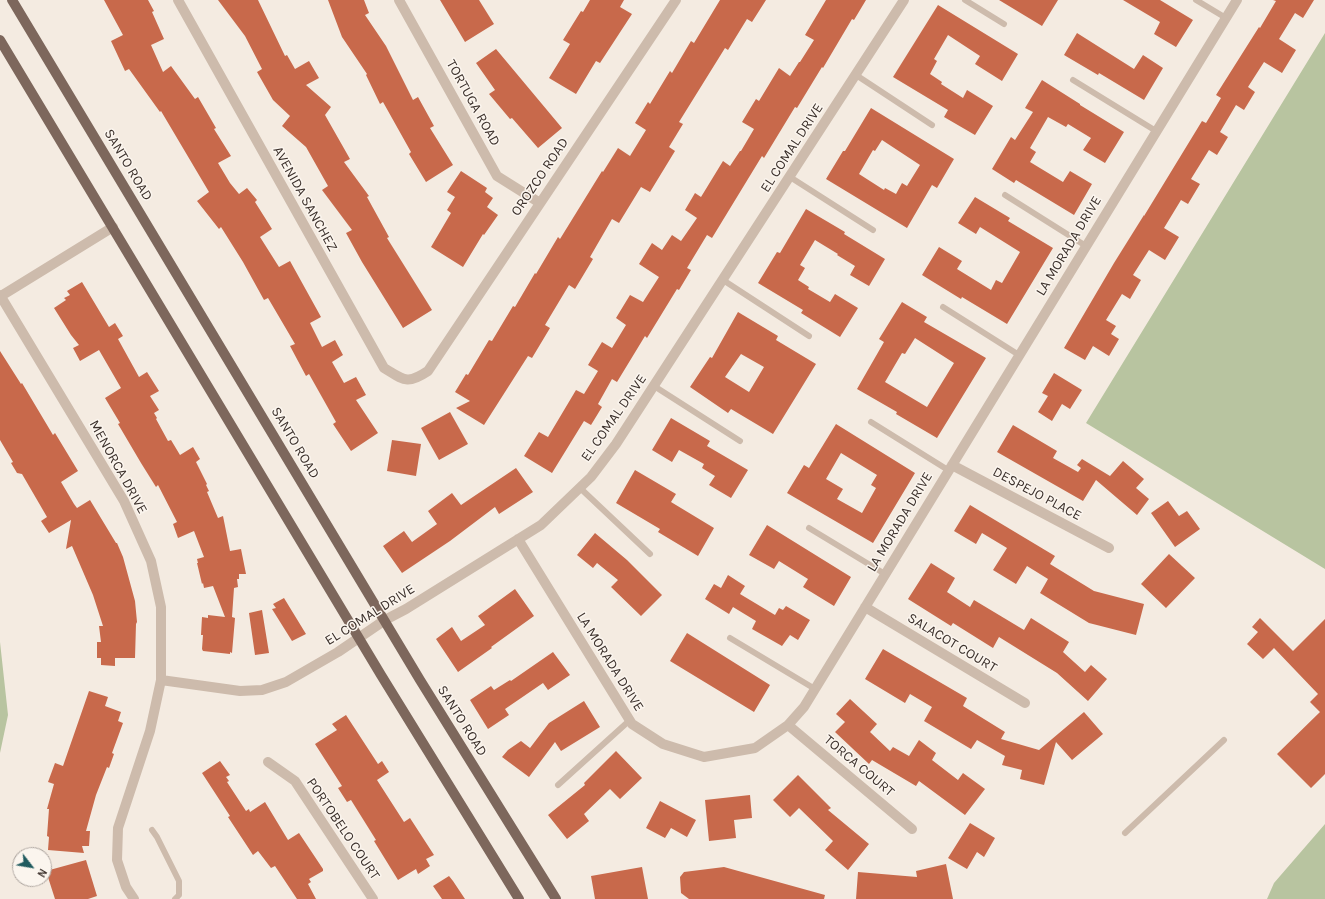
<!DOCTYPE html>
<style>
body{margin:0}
#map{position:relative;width:1325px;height:899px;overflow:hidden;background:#f4ebe1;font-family:Karla,sans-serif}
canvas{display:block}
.north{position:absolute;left:12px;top:847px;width:40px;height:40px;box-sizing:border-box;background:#fbf5ee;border:1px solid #aea6a0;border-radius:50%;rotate:121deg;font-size:11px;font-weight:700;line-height:16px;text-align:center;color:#3b302b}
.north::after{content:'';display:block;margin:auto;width:14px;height:18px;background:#1f5a5e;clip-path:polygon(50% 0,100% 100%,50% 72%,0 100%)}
</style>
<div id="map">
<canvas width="1325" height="899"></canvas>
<div class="north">N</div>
</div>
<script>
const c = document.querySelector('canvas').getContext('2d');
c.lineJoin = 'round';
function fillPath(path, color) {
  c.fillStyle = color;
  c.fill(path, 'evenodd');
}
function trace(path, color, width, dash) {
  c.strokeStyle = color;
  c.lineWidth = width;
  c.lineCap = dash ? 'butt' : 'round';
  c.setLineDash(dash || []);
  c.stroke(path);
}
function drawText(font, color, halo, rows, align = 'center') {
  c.font = font + ' Karla,sans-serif';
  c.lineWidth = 3;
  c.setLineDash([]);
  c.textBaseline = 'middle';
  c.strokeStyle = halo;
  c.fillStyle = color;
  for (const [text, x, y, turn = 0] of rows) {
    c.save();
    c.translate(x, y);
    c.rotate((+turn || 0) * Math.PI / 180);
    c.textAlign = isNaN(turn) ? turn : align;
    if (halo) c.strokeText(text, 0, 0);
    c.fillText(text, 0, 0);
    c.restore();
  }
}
const green = new Path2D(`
 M1325,33V569L1086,423Z
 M0,642L8,715L0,753Z
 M1325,824V899H1267L1274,883Z`);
const building = new Path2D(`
 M104,0H148L154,11L152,12L164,39L151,45L163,72L171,66L195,99L198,97L216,128L214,129L231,156L218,163L230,183L239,194L247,188L257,200L255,202L272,229L260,237L279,267L290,261L321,317L310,323L322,347L335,340L343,355L332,362L344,383L356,377L366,395L356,400L378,433L351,451L333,424L336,422L309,374L306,376L290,346L295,344L268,298L264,300L243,262L221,227L219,229L197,201L209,192L161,111L160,112L129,69L125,71L111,41L123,35Z
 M218,0H258L285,56L287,55L295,69L309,61L319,78L306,85L331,107L325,115L350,159L344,162L369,196L367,197L389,237L387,238L432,310L403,328L362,262L346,233L352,230L322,190L328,186L306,147L282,126L290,116L273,100L257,72L262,69L245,36Z
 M328,0H364L369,13L365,15L386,46L413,100L418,97L434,126L430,128L453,165L426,182L409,154L411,152L383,102L380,104L366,75L367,74L342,37Z
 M440,0H479L494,24L465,42Z
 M590,0H624L620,7L632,14L600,63L596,61L576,94L549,78L570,44L563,40L581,11L583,12Z
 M720,0H766L752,22L747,19L728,50L725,48L679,122L683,124L669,147L675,151L650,192L641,187L619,223L612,219L590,257L593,259L575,289L569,285L545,325L550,328L532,358L528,356L484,425L456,408L470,401L455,392L466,374L468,375L489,340L492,341L513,306L515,307L535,273L536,274L558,237L560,239L602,171L603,172L618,148L630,156L646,130L635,123L648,102L650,104L670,71L672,73L691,41L694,43Z
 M826,0H866L854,20L852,19L823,68L822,67L797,108L795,107L764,158L762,156L712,238L707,235L687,268L691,270L679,290L677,289L647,338L645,336L617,382L612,379L598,404L602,407L591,425L584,421L552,473L524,456L539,432L548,437L576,390L584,394L598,371L588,365L602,342L612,348L626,325L616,318L630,295L643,302L659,277L639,264L652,243L662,250L672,235L681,241L697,218L685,210L695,193L701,197L723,161L730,166L740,151H741L754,129L742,122L756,99L759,101L779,68L790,76L799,62H800L814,40L805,35Z
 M999,0H1058L1042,26Z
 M1123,0H1160L1193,20L1176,47L1154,34L1160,22Z
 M1273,0H1314L1303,18L1295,13L1279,39L1296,50L1282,73L1264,62L1248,87L1255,92L1244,110L1236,105L1220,132L1228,137L1217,155L1209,150L1191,179L1200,184L1188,204L1181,200L1164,228L1179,237L1165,260L1149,250L1133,275L1141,280L1130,299L1122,294L1106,320L1116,326L1111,334L1119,339L1109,356L1093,346L1085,360L1064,348L1114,263L1144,215V216L1202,121L1206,123L1221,98L1216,95L1259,27L1260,28L1276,1Z
 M938,5L1018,54L1002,81L975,64L980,56L948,35L934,59L937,61L930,74L942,82L941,84L963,98L967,90L993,106L975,135L944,117L948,110L893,77Z
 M1077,33L1134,69L1143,55L1163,68L1144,100L1099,73L1098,75L1064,55Z
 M496,49L562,128L538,148L512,118L510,119L489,94L495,90L476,63Z
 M1042,80L1080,104V105L1124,132L1105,163L1083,150L1091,138L1068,124L1066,127L1048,117L1030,148L1036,152L1030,162L1063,182L1070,171L1092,184L1074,215L1016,180L1014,183L992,169L1011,137L1015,140L1033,112L1025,108Z
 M871,108L954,159L937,188L932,185L907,228L826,179L843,151H845ZM882,140L920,165L907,186L902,183L896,194L885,188L884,190L859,174L873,150L875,151Z
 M461,171L487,188L485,192L493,198L487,207L498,215L484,235L483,234L463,267L431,247L451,213L447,210L455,197L447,192Z
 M975,197L1010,218L1008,221L1053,248L1007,324L962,297L961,299L922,275L939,247L962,261L957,269L991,290L996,280L1002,283L1020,252L980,227L976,234L958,223Z
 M806,209L845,232L844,234L885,259L869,286L850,275L855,266L837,255L838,254L815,240L800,265L805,268L798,280L809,287L808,289L830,302L835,294L858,308L840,337L801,313L803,310L758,283L777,252L780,253Z
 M82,282L109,327L115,323L123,336L118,339L139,377L147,372L159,391L150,396L159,410L154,413L157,418L156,419L168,441L171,440L180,455L193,447L200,459L196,462L207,484L206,485L209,491L207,492L218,518L223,516L230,551L241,549L246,574H239V579H237L238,587L234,588L232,617L235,618L232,653L230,652V654L203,651L202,649L203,635H201L202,617L208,618V615L225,617L213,586L204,588L203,583L202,584L197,563H198L197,559L204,557L194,531L178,538L173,524L177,522L158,485L156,487L141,463L118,424L120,423L105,398L121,388L99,350L80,361L73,348L79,345L71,335L54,308L66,300L64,298L70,295L67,291Z
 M902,302L927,317L924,322L986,358L937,438L896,414L897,412L857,389L884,342L879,339ZM915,338L954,363L927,407L885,382L902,353L905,354Z
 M738,312L778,336L776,340L816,364L773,434L731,409L728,413L690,387L710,357L712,358ZM741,354L764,367L749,392L725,377Z
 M0,351L21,384L22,383L53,435L55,433L78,471L61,482L74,504L77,508L90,500L116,543H117L123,557L135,601L137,622L136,624L135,658H115V666L101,665V658H97V642H101L99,626H103L93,595L72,546L66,549L71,520L49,533L41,521L47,517L22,474L17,473L11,463L13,462L0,440Z
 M1054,373L1082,390L1070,409L1062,404L1052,421L1038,412L1048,396L1042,393Z
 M450,412L468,444L439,460L421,428Z
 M671,418L710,441L707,446L748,470L731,498L709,485L715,476L702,468L704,464L679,450L672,462L652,450Z
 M836,424L915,473L873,543L787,493L804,465L809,468ZM841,453L877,475L871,485L876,488L862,513L837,499L843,489L826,479Z
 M1013,425L1057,451L1053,458L1078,472L1081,468L1077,465L1082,459L1110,476L1123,461L1144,479L1136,488L1149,499L1137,515L1096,480L1083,501L997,452Z
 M392,440L421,444L416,476L387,471Z
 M516,468L533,492L499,514L495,507L450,541L402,573L383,546L404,531L412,542L437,524L428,511L452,493L461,505Z
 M635,470L676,494L671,502L714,528L698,556L658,532L660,529L616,503Z
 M1168,501L1179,516L1187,511L1200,529L1175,547L1151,513Z
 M970,505L1055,556L1050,564L1094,591L1144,604L1136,635L1089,623L1040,593L1048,579L1027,566L1016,584L993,570L1007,548L982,533L976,544L954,531Z
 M767,525L851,577L834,606L803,587L808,579L779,561L774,569L749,555Z
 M595,533L627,560L662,595L641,616L611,587L618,580L597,563L593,568L577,555Z
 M1169,554L1195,578L1166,608L1141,584Z
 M931,563L955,578L947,592L970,607L974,600L1024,630L1031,618L1069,642L1063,652L1085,672L1091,665L1107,679L1088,701L1057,673L999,637L993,648L953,623L951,626L908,599Z
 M728,575L745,586L740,594L775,615L779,608L783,610L786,606L810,620L798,640L790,635L782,646L752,629L756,621L733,607L729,614L705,599L714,584L721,588Z
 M515,589L534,616L491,647L492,648L458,672L436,639L452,627L461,641L485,625L478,616Z
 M284,598L306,634L292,641L272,609L276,608L273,604Z
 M262,610L269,653L255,655L249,613Z
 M1260,618L1293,651L1325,619V774L1311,788L1277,754L1320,712L1310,702L1318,694L1274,648L1263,659L1247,644L1258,632L1252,627Z
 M687,633L770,685L754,712L670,661Z
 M883,649L967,698L963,706L1005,732L1001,739L1039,750L1084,712L1103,734L1072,760L1056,742L1044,785L1020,779L1022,770L1002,765L1005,756L977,740L971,749L924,721L932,707L910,694L905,703L865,679Z
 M553,652L570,675L548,690L543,683L505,709L509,715L488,729L470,700L491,686L494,690L510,680L511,681Z
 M89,691L108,697L105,706L121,712L118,721L123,723L112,753L114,754L109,768L107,767L96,795L86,831H90L89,846H82L84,853L48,850L49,837L47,836L49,809H47L54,784L48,782L55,763L63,766Z
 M850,699L877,724L870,732L890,751L893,747L909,756L919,740L936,753L932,760L958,780L963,773L985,789L965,815L919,781L916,786L872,760L869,764L835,732L845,722L836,714Z
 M584,701L600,727L561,751L555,742L529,777L502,757L508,750L521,741L530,748L549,723Z
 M346,715L378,764L382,761L389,772L377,780L404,822L410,818L434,855L426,859L430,866L418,874L416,869L398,880L374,841L376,840L351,800L347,802L338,788L342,786L315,744L337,730L332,724Z
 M616,751L642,778L620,799L610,789L584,814L589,821L567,839L548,815L585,785L584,783Z
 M220,761L230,775L226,777L229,781L227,782L246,811L249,809L250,812L265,802L288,840L299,833L323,869V871L309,879L311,882L308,884L316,899H297L275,866L271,868L258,851L253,855L228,817L230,816L202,773Z
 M798,775L831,808L828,810L869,844L848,870L825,850L833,841L799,808L790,817L773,800Z
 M750,795L752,818L734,820L736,838L709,841L705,800Z
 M660,801L696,820L687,837L671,828L665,838L646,828Z
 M970,823L995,838L984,857L977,852L967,869L948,858Z
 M86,860L97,896L88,899H55L46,871Z
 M946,864L953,899H856L858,872L917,877L916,871Z
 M642,867L648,899H595L591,876Z
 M724,867L825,895L824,899H689L681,893L680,877L684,872Z
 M449,876L453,881L465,899H442L433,886Z`);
const service = new Path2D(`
 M965,0L1004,24
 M1196,0L1226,18
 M856,75L932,125
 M1073,80L1156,131
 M790,177L873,230
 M1005,195L1086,246
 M723,280L809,336
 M943,307L1019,355
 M654,386L740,441
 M871,422L948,470
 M579,487L650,554
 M809,528L885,574
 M730,638L815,689
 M558,785L630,720
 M152,830L157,837L179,881V895L175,899
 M1125,833L1224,740`);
const minor = new Path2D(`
 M178,0L384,368C404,380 407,385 428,371L676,0
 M399,0L497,176L540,203
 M0,295L124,501L151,561L161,607V680L150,731L118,828L117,860L126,887L134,899
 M1,296L113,227
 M952,465L1109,548
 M518,539L632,724L663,744L704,757L755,748L788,725L804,707L1237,0
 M865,607L1025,703
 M161,680L240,691L262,690L286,682L338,652L385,620L406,609L541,525L591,477L616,444L904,0
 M788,725L912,829
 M268,762L295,781L373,899`);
const primary = new Path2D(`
 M12,0L420,680L556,899
 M0,40L381,675L519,899`);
const streetNames = [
 ["TORTUGA ROAD",473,103,61],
 ["EL COMAL DRIVE",792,148,-57],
 ["SANTO ROAD",128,165,59],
 ["OROZCO ROAD",540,177,-56],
 ["AVENIDA SANCHEZ",305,199,61],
 ["LA MORADA DRIVE",1069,246,-59],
 ["EL COMAL DRIVE",614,418,-55],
 ["SANTO ROAD",295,443,59],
 ["MENORCA DRIVE",118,467,61],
 ["DESPEJO PLACE",1037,494,28],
 ["LA MORADA DRIVE",900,522,-59],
 ["EL COMAL DRIVE",370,615,-32],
 ["SALACOT COURT",952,643,31],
 ["LA MORADA DRIVE",610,662,58],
 ["SANTO ROAD",462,721,58],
 ["TORCA COURT",859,766,40],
 ["PORTOBELO COURT",343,829,56]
];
fillPath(green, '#b8c4a0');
fillPath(building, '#c8694b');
trace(service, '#cdbbac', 6);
trace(minor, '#cdbbac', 10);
trace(primary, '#7d675c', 10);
drawText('14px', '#3b302b', '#fbf5ee', streetNames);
</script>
